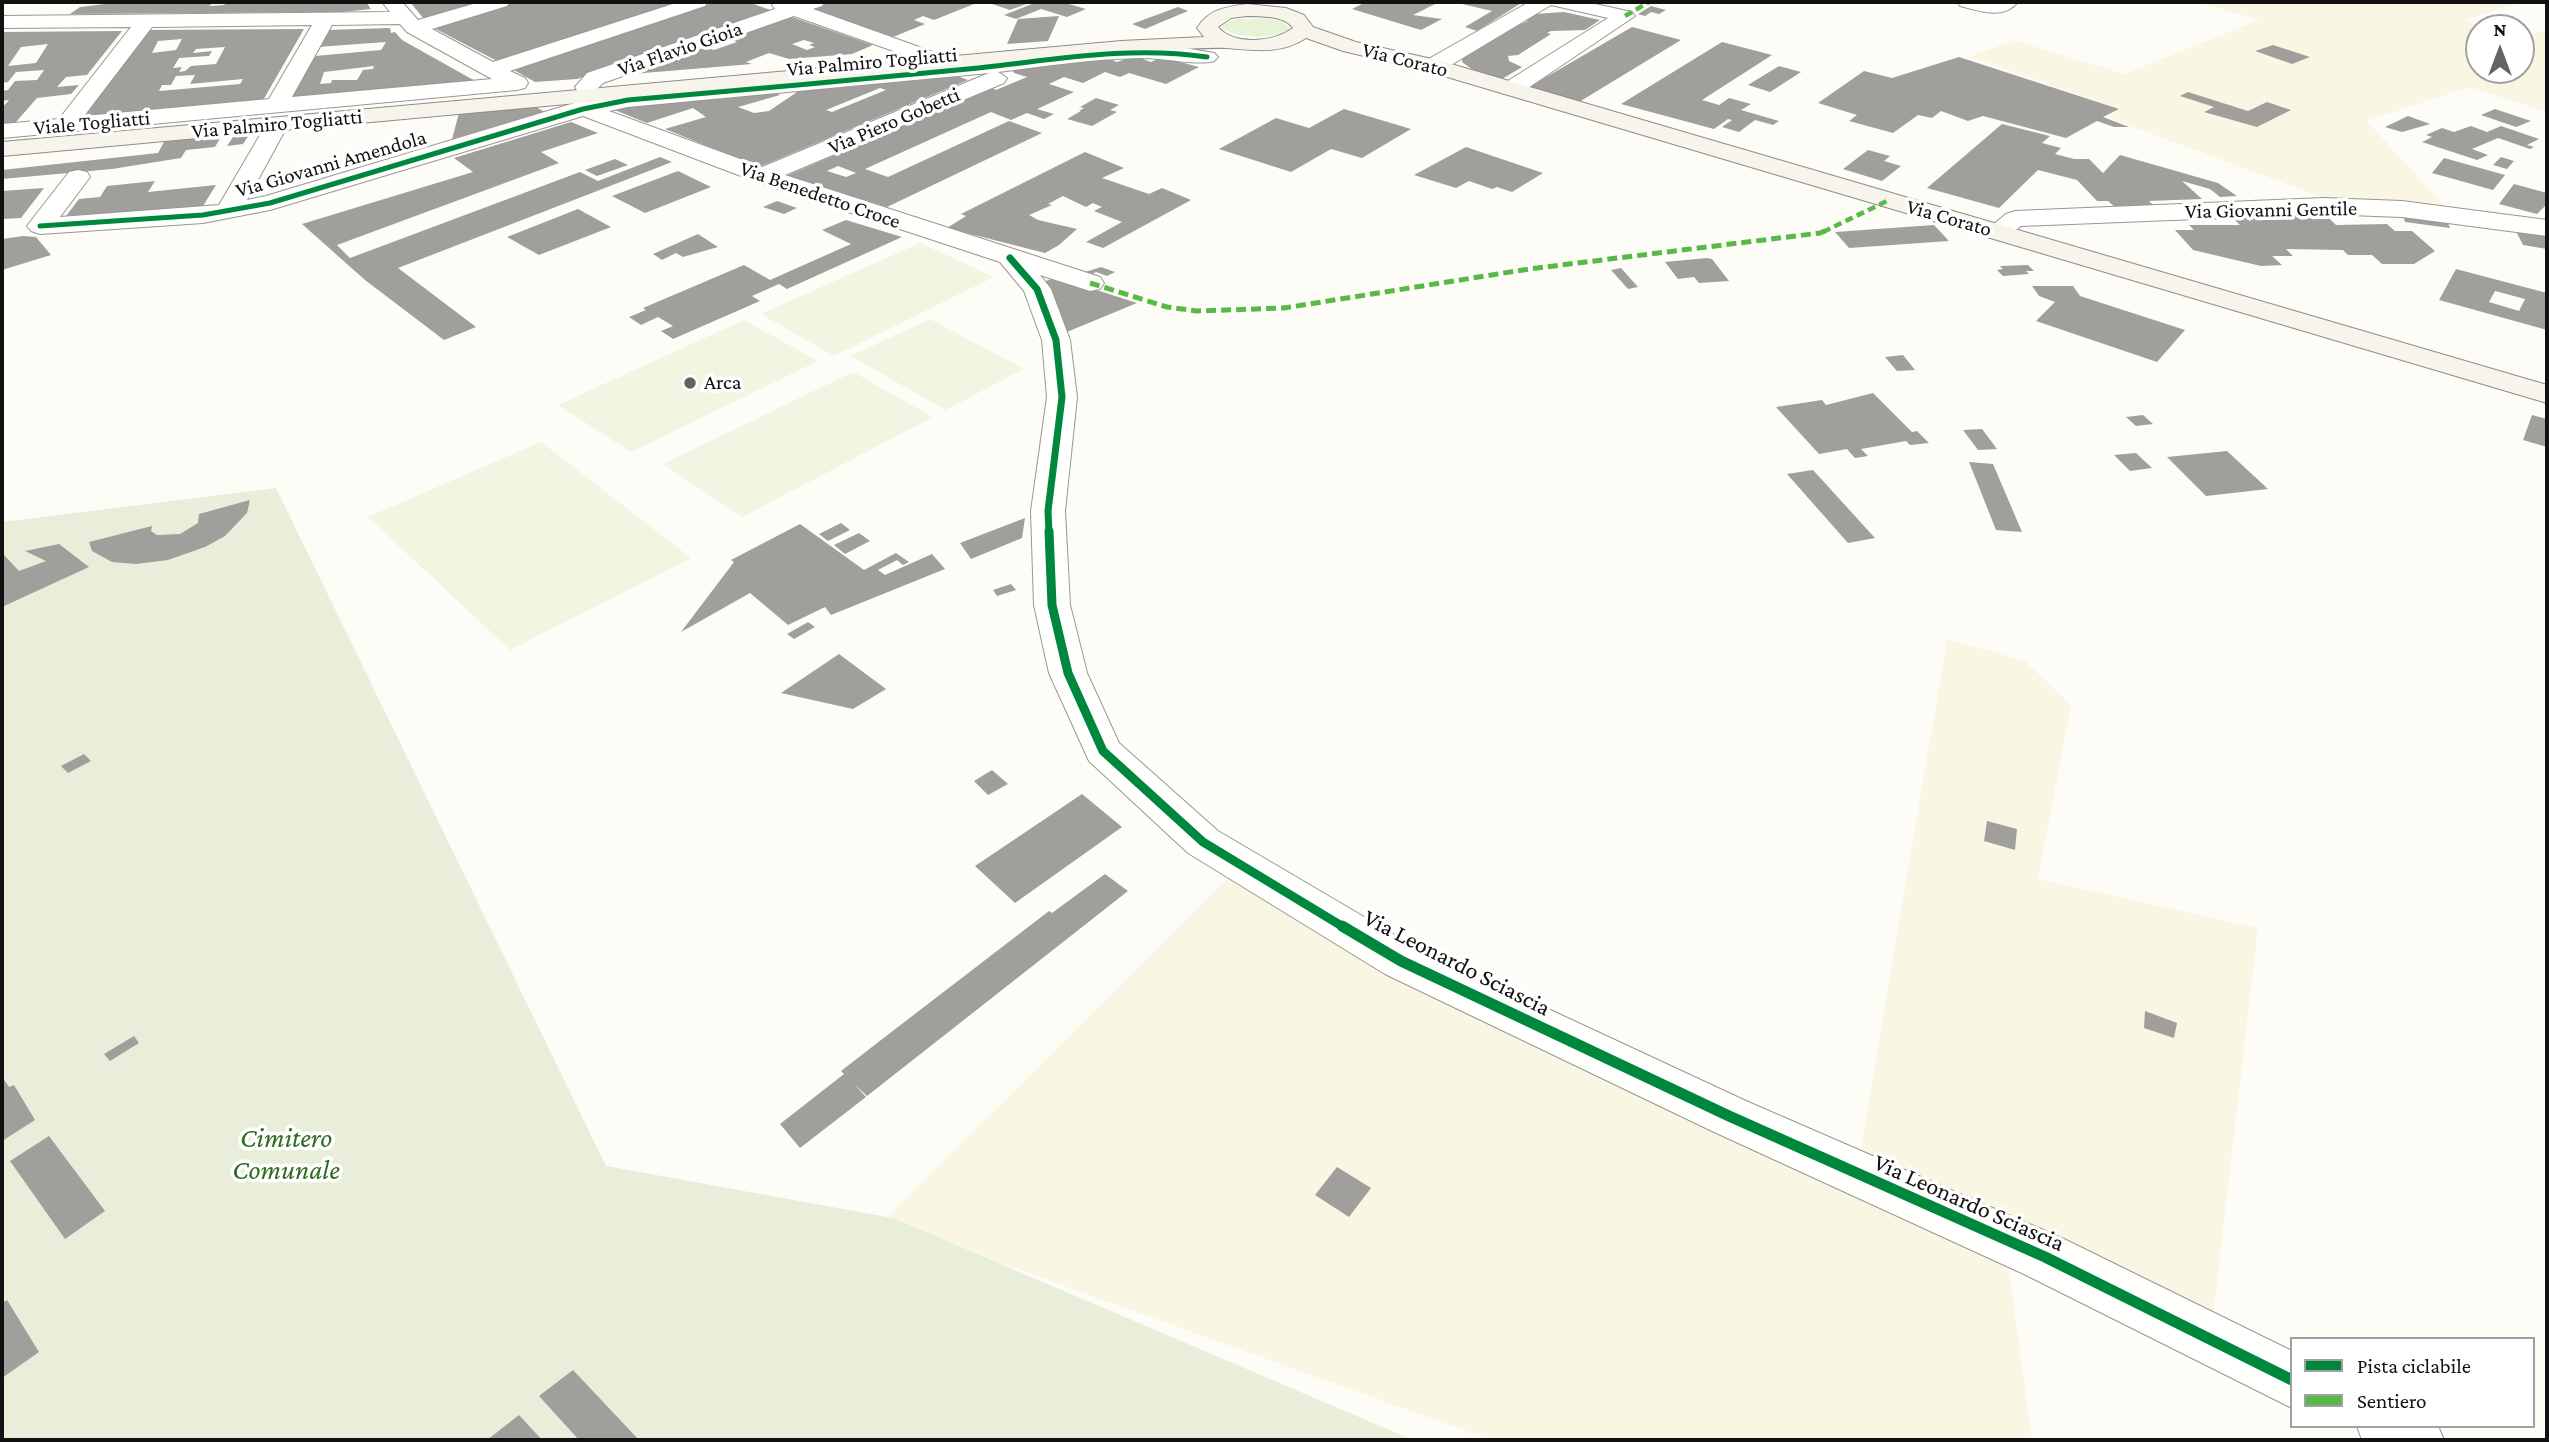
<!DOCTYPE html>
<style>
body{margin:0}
#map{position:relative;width:2549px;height:1442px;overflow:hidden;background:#fdfcf7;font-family:"Crimson Pro",serif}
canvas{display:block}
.frame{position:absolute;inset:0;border:4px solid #111;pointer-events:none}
.legend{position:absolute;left:2290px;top:1337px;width:245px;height:91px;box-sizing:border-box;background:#fff;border:2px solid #a0a0a0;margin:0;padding:9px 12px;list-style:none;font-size:21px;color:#111}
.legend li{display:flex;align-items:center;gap:14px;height:35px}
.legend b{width:35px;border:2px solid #a0a0a0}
.north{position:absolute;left:2465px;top:14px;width:70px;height:70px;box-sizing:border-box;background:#fff;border:2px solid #a0a0a0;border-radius:50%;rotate:0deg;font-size:19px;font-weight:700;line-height:28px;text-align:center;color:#111}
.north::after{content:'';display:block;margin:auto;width:24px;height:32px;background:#646362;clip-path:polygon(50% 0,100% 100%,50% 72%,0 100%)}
</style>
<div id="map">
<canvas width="2549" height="1442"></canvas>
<div class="frame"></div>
<ul class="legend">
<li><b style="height:9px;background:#00873e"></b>Pista ciclabile</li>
<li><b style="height:9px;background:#58b947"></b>Sentiero</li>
</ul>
<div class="north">N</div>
</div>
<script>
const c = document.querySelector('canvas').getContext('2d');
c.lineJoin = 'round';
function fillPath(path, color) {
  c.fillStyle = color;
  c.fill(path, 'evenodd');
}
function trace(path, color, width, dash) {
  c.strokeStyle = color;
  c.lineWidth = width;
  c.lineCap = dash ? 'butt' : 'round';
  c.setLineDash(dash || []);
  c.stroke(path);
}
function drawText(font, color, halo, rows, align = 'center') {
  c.font = font + ' "Crimson Pro",serif';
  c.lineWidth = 7;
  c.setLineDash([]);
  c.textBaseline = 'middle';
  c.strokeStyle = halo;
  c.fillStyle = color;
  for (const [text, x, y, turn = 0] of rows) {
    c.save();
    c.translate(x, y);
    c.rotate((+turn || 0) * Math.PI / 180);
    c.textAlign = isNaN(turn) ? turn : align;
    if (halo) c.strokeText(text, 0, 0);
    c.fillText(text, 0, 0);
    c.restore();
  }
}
const farmland = new Path2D(`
 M2197,2H2523L2464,20L2485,28H2479V70H2521V37L2547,30V112L2470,87L2367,121L2449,211L2324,198L2109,118L2120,109L1970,57L2013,40L2124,74L2259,20Z
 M1947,639L2025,661L2071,705L2038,879L2258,928L2211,1334L1858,1167Z
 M1233,873L2008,1263L2032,1440H1491L884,1221Z`);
const green = new Path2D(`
 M1238,19C1254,19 1280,15 1290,28C1276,40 1237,39 1222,28L1224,24Z`);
const cemetery = new Path2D(`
 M276,488L606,1166L893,1218L1413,1440H2V522Z`);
const pitch = new Path2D(`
 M920,243L994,277L834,356L761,314Z
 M930,319L1024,369L945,410L851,356Z
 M744,320L818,361L631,452L558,405Z
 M853,372L933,417L742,517L663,464Z
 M541,442L691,558L510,650L368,517Z`);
const building = new Path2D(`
 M122,2H214L209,6L224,5L227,2H366L371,9L342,12L70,14L80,7Z
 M410,2H480L424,19Z
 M515,2H682L499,62L432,27Z
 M715,2H748L773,11L577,79L535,82L512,69Z
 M828,2H1032L1010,10L992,4H974L934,20L923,16L914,20L925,24L893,37L811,8Z
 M1037,2H1062L1086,9L1067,17L1041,9L1016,19L1004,15Z
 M1366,2H1431L1437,3L1413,15L1442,19L1421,30L1352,9Z
 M1523,2L1477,31L1465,27L1492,11L1458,3Z
 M1651,6L1666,10L1659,14L1651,12L1645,16L1638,14Z
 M1178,7L1188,11L1145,29L1132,24Z
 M1564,12L1600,20L1585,30L1551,31L1547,33L1551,34L1518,55L1508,56L1509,61L1522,67L1502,79L1476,72L1462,62V57L1485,45L1486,42L1510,28L1528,21L1522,20L1535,14Z
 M789,16L873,45L852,54L789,59L769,53L746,62L752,64L620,75L702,46L714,50L737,42L727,38ZM804,40L814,43L809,45L815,47L807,50L792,44Z
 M1059,16L1048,41L1007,44L1018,19Z
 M1632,27L1681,40L1579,102L1529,87Z
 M390,28L391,33L395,32L402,40L477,82L291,99L315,56L381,50L386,42L318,47L327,30ZM374,66L373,69L363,70L357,80H332L331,83L320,84L324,72Z
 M304,29L262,102L83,116L148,30ZM182,39L176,50L152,53L158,41ZM225,47L216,64L191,66L185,71L179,72L182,67L173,68L179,58L209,56L212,51L193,53L196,49ZM195,75L190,84L243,79L240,84L159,91L162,85H171L176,76Z
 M122,31L87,75L66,77L57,87L79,85L71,94L37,98L16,122L2,124V108L9,100L2,101V91L8,90L15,81L37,80L44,70L16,72L8,82L2,83V32ZM48,44L36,63L8,66L21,47Z
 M1722,42L1772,55L1702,100L1719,105L1729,98L1751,104L1741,110L1779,121L1773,125L1755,120L1739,132L1722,127L1732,120L1728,119L1714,129L1621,104Z
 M2273,45L2310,57L2292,64L2255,51Z
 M1134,56L1151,62L1161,57L1199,67L1166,84L1129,73L1120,77L1105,72L1083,83L1064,77L1049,84L1074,92L1037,109L1054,114L1044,119L1027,113L1011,120L991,112L865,169L888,177L1009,121L1042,133L887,207L786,176L992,88L996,90L1027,77L1014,73L1012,69L1105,57L1117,62ZM838,166L856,173L846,177L827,171Z
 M1959,57L2119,109L2103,117L2129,127H2114L2097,121L2066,138L1983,116L1968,121L1941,111L1932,118L1918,115L1893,133L1849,121L1857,115L1818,103L1864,71L1892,78Z
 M1779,66L1801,72L1770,92L1748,85Z
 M954,75L968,80L759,167L665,129L706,117L693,108L647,123L612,109L774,92L780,95L738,107L754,113L769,111L800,90ZM880,88L886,90L832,112L826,110Z
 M2188,92L2248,111L2267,102L2291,110L2257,127L2204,112L2214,107L2180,96Z
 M1096,98L1119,105L1110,110L1117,112L1092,126L1067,119L1081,111H1079L1084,108L1080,107Z
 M534,106L545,112L452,139L459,113Z
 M1344,109L1411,129L1362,158L1331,149L1291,172L1219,149L1276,118L1309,128Z
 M2495,109L2531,121L2516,127L2481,115Z
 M2408,116L2430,124L2402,132L2385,127Z
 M571,122L598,133L541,152L559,163L337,245L350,258L580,172L598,181L660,157L672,162L398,268L476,327L444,340L365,280L302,224L473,172L454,158Z
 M2002,124L2050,136L2042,143L2061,148L2055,154L2074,159H2089L2103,173L2120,155L2218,183L2237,196L2220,197L2210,189L2182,181L2202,199L2149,201L2155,207L2116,208L2108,201H2097L2077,180L2038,170L1999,208L1927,188Z
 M2471,126L2487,132L2501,126L2539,139L2527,145L2534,147L2530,149L2498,138L2472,149L2488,155L2477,160L2422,142L2432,137L2426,135L2442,128L2454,132Z
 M251,132L243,144L227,146L235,134Z
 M222,135L215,147L186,150L181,158L112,169L2,179V170L158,153L165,140Z
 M1466,147L1543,173L1512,192L1497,187L1492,189L1469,181L1456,188L1414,175Z
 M1868,150L1890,156L1884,161L1901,166L1882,181L1843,169Z
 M1085,152L1124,168L1102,178L1149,194L1162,188L1191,200L1103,248L1086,242L1122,222L1094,211L1102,207L1093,203L1086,207L1063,196L1048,204L1052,205L1029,215L1038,220L1077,229L1059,245L1045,253L947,228L966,216L961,214Z
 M2501,157L2514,161L2507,169L2493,165Z
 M2444,158L2455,161L2505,175L2493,190L2432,173Z
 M615,159L628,165L597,176L585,170Z
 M678,171L711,187L645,213L612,196Z
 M155,181L148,192L216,185L203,206L66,216L79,199L100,197L107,186Z
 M2514,184L2547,193V204L2537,214L2499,204Z
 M44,188L21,218L2,219V191Z
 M777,201L797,208L784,214L763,207Z
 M578,209L611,227L539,255L507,237Z
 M2402,213L2457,221L2459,225L2448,223L2450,228L2405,222Z
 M2237,215H2318L2321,218H2329L2336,225L2387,224L2395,231H2412L2435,251L2414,264H2382L2372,255H2348L2343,250L2286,249L2293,256H2272L2282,265L2261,266L2193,250L2175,230H2194L2189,225H2240L2233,218H2240Z
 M846,220L902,237L787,289L779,284L752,296L760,301L673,339L661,331L673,326L658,317L641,325L629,317L646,310L643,308L744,265L770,280L851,244L822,230Z
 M1934,225L1949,241L1849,248L1835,232Z
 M2515,229L2547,234V249L2523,245Z
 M698,234L718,247L683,257L676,253L662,260L653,254Z
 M23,236L36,237L51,255L2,270V239Z
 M1707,258L1712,259L1729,281L1699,283L1694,277L1678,279L1665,262Z
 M2028,265L2034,271H2026L2029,274L2003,276L1997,270L2003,269L2000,266Z
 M1101,267L1115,272L1107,276L1096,272L1087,277L1079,274Z
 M1621,268L1638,287L1628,289L1611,270Z
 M2456,269L2547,293V330L2439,300ZM2495,291L2525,299L2519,311L2489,302Z
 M1056,277L1137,303L1062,334L1041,283Z
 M2032,286H2073L2080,296L2185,330L2157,362L2036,321L2055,302L2039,296Z
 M1903,355L1915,370L1897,371L1885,357Z
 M1873,393L1912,432L1917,431L1929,443L1910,445L1906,441L1861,449L1868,456L1855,458L1847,449L1819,454L1776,407L1822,400L1826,405Z
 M2143,415L2153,424L2136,426L2126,417Z
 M2532,415L2547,419V447L2523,440Z
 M1982,429L1997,449L1978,450L1963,430Z
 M2227,451L2268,489L2206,496L2167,457Z
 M2136,453L2152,468L2130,471L2114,455Z
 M1969,462L1993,464L2022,532L1996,530Z
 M1813,470L1875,538L1848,543L1787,474Z
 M250,500L247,513L225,536L205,547L168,560L136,564L112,562L92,551L89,542L152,526L151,531L157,535L180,534L198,523L199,514Z
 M1025,518L1022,538L971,559L960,543Z
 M841,523L850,530L828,541L819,534Z
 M800,524L864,570L896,553L909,562L903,565L897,560L878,570L885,575L932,554L945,569L831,615L825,607L788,625L750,593L681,632L734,562L731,560Z
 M859,533L870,541L845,554L834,545Z
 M59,544L89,567L2,607V556L4,555L19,571L46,561L25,551Z
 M1011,584L1016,590L997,596L993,590Z
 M808,622L815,627L794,639L787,634Z
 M839,654L886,689L853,709L781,693Z
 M84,754L91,761L68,773L61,766Z
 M992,770L1008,784L988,795L974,781Z
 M1082,794L1122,827L1015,903L975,866Z
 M1987,821L2017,829L2015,850L1984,841Z
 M1105,874L1128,891L867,1096L854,1084L866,1097L800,1148L780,1124L844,1074L841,1071L881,1040L1049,911L1052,913Z
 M2145,1011L2177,1023L2174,1038L2144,1028Z
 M134,1036L139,1043L110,1061L104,1054Z
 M2,1077L9,1087L14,1085L35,1120L2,1141Z
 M49,1136L105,1211L65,1239L10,1161Z
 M1337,1167L1371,1188L1349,1217L1315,1195Z
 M7,1300L39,1352L2,1378V1303Z
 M573,1370L639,1440H579L539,1396Z
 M519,1415L542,1440H487Z`);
const street = new Path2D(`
 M382,2H402L418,20L480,2H510L507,6L432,29L493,62L679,2H708L705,6L510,71L525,78L528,83L525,88L517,90L2,138V124L59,119L131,27L2,28V16L390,12ZM400,24L407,32L492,79L292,97L332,25ZM312,25L269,99L84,116L152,27Z
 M774,2H825L822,6L813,9L936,53L940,57L936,61H922L794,16L603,83L594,92H578L575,87L587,73L775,9L772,5Z
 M1529,2H1586L1632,12L1635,16L1519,94H1503L1500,89L1503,84L1608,18L1551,5L1441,71H1425L1422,66L1425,61Z
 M1957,2H2018C2003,20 1980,11 1960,6Z
 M1122,45L1179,47L1214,53L1218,57L1214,61C1197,66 1160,57 1139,58C1092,59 1045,66 998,72L1007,78L1004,83L785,175L1100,277L1104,283L1100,289L1090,291L1040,275L1051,289L1070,340L1077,397L1065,511L1070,605L1087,673L1119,743L1218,831L1417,948L1746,1101L2064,1239L2292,1351V1408L2026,1275L1712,1131L1385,974L1188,853L1089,761L1049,673L1034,605L1031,511L1047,397L1042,340L1024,291L1000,262L754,181L583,116L270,210L203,223L40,234L31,231L27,226L69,172L78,170L87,172L90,177L60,217L219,205L267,123L270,118H286L289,123L247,200L266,196L581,101L628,93L935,66ZM989,73L762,167L609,111L628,107Z
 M2323,198L2402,201L2547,220V236L2402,217L2323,214L2021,226C2010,235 2003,241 1988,237L1984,232L2006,214L2015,211Z
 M2357,1426H2438L2444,1440H2362Z`);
const secondary = new Path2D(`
 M1247,4L1286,8L1304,15L1313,27L1356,42L1441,61L2547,385V403L1427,71L1343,51L1306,38C1281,55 1253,50 1226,48C1191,47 1155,52 1121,53L2,156V142L1121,41L1204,37L1197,28C1209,9 1226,7 1247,4ZM1247,16C1262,17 1284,15 1293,28C1274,42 1234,46 1218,27L1231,18Z`);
const quietFar1 = new Path2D(`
 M1625,16L1649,2
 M1823,232L1889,200`);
const quiet = new Path2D(`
 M1090,283L1167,307L1197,311L1284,308L1529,269L1820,233L1827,230`);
const cyclewayFar3 = new Path2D(`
 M40,226L203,215L270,203L583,109L628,100C741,90 855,80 968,69C1049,61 1126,45 1207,57`);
const cyclewayFar2 = new Path2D(`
 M1010,258L1037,289L1056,340L1062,397L1048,511L1049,533`);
const cyclewayFar1 = new Path2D(`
 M1049,531L1052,605L1068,673L1103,751L1203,842L1345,928`);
const cycleway = new Path2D(`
 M1342,926L1401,961L1729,1116L2045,1257L2292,1380`);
const markers = [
 [690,383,7,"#646362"]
];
const farStreetnames = [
 ["Via Flavio Gioia",680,49,-19],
 ["Via Corato",1405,60,14],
 ["Via Palmiro Togliatti",872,62,-5],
 ["Via Piero Gobetti",894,121,-23],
 ["Viale Togliatti",92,123,-5],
 ["Via Palmiro Togliatti",277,124,-5],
 ["Via Giovanni Amendola",331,164,-16],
 ["Via Benedetto Croce",820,195,19],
 ["Via Giovanni Gentile",2271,210,-1],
 ["Via Corato",1949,218,16]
];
const farPoinames = [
 ["Arca",704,383]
];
const streetNames = [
 ["Via Leonardo Sciascia",1457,963,27],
 ["Via Leonardo Sciascia",1969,1203,24]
];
const nearParknames = [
 ["Cimitero",286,1138],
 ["Comunale",286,1170]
];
fillPath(farmland, '#f9f7e4');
fillPath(green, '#e7f3d7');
fillPath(cemetery, '#e9eedb');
fillPath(pitch, '#f0f6e1');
fillPath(building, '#a19f9c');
trace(street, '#979795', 2);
trace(secondary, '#8e8d8b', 2);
fillPath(street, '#fffffe');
fillPath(secondary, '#f6f4eb');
trace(quietFar1, '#58b947', 4.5, [8, 4.5]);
trace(quiet, '#58b947', 5, [10, 5]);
trace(cyclewayFar3, '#00873e', 5);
trace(cyclewayFar2, '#00873e', 7);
trace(cyclewayFar1, '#00873e', 9);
trace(cycleway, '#00873e', 11);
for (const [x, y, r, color] of markers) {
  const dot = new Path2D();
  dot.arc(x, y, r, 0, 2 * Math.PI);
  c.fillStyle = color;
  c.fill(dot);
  trace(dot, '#fff', 2.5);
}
drawText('21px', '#111', '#fff', farStreetnames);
drawText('21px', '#111', '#fff', farPoinames, 'left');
drawText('24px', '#111', '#fff', streetNames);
drawText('italic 28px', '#2f6b1f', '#fff', nearParknames);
</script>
